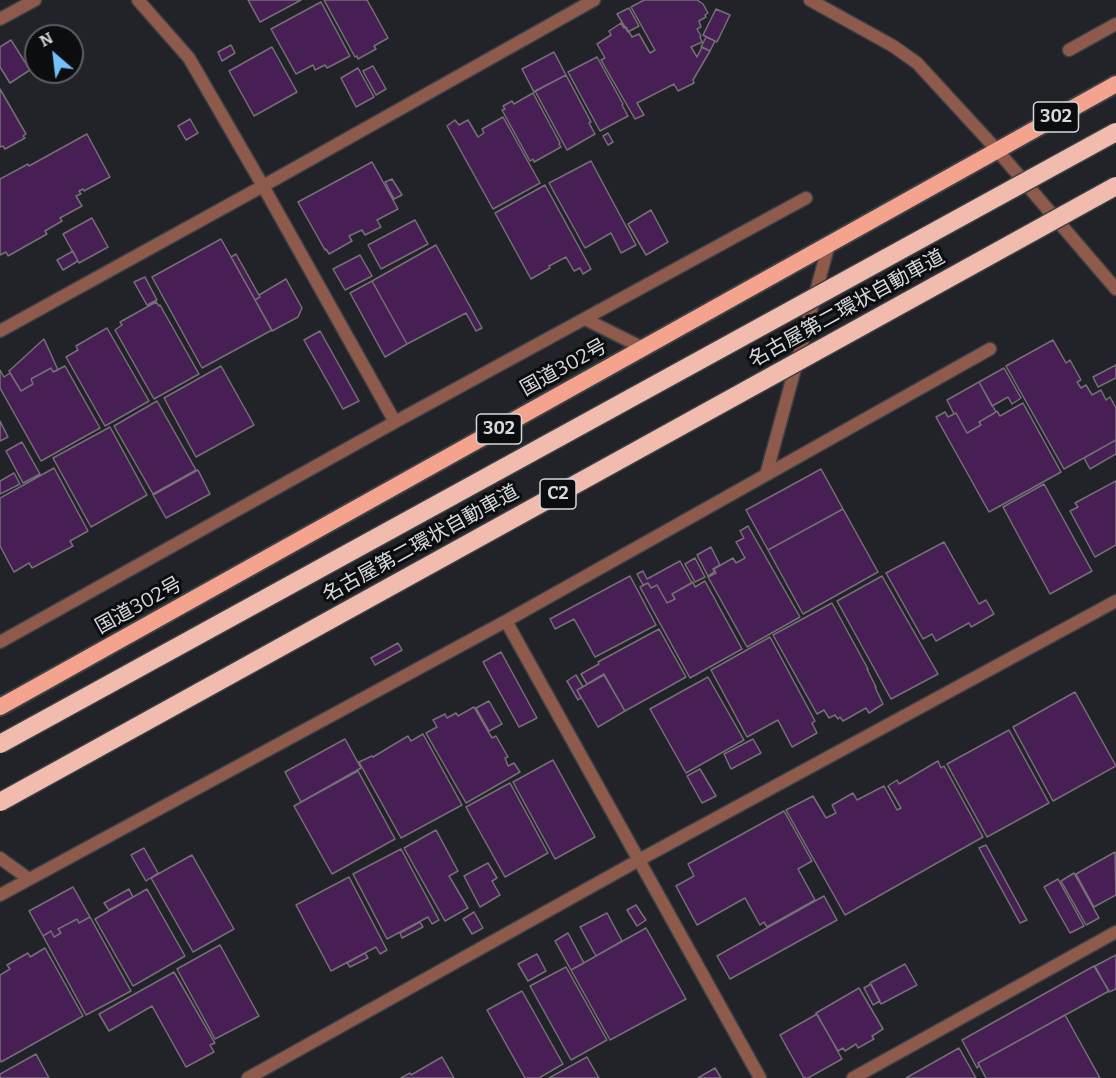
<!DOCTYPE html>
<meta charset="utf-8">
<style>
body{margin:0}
#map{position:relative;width:1116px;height:1078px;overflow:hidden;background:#222329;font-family:Bitter,serif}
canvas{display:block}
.north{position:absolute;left:24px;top:24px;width:60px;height:60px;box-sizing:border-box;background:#0c0d0f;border:2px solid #5d5e61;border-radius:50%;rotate:332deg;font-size:16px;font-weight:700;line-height:24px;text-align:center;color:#d6d8db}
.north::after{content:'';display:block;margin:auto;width:21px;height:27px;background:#77bff7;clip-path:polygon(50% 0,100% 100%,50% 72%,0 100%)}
</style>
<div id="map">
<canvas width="1116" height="1078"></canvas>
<div class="north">N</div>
</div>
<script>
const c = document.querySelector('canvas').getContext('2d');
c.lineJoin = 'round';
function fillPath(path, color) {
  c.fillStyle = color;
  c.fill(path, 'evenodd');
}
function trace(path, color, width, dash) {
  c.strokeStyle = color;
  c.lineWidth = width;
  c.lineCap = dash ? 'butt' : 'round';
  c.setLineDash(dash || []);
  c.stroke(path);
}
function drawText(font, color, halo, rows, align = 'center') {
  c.font = font + ' Bitter,"Noto Sans JP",serif';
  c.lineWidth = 6;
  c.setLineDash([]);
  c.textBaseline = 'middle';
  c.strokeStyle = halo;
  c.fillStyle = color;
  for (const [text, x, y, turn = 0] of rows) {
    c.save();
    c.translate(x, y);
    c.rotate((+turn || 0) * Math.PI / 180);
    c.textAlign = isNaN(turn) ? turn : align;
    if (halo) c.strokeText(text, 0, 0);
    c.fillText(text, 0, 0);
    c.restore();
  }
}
const building = new Path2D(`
 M248,0H301L260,22Z
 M324,0H367L388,38L374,46L376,49L358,59L357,56L355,57Z
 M644,0H697L703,4L708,13L705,15L706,17L699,21L701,27L697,29L701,36L700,37L702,42L691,47L697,57L702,47L710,51L693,80L694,83L678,91L674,84L637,103L644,115L635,119L601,60L605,58L597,44L611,35L609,31L621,23L624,28L626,27L632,37L639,34L650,53L655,50L631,7Z
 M321,2L350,56L327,68L325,65L315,70L313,65L296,74L271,29Z
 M629,8L639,26L628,32L617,14Z
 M716,9L730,15L717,42L703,35Z
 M706,37L715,41L710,51L701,47Z
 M11,40L30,70L10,83L0,67V47Z
 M231,45L235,53L222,61L218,52Z
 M272,47L297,92L254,116L229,71Z
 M554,52L566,75L534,92L522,69Z
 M597,57L623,104L622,105L628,116L600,131L568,72Z
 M373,66L386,89L376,95L363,71Z
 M358,68L374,97L356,107L341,78Z
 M566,75L591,122L589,123L595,134L567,150L535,91Z
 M0,89L26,134L23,136L25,138L5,149L3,146L0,147Z
 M533,93L560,143L559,144L561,147L534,162L533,159L530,161L502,110L505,109L503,106L512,101L514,104Z
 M503,117L540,183L493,209L447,126L455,120L459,125L468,120L478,137L484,133L482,129Z
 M190,119L198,133L186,140L178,126Z
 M608,133L613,142L608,145L603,136Z
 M87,134L110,177L84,191L83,189L79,191L81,194L76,196L82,206L60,218L62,221L45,231L47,234L8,256L6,252L0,255V179L28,164L29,166Z
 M591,161L636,245L621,253L611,233L585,248L549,183Z
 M372,162L398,209L377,220L381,227L365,235L362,230L349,236L352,241L329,254L326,249L325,250L298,202Z
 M392,179L402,195L394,199L385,182Z
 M545,185L591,269L583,274L580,268L574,271L566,257L549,266L550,268L531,279L495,213Z
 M651,210L668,242L646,255L628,224Z
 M92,218L108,247L79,263L63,234Z
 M415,220L428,244L381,269L368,245Z
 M221,239L272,330L202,368L152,277Z
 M436,245L482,328L476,331L466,313L407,344L372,281Z
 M73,251L78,261L63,270L57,260Z
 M236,254L260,297L255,300L231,257Z
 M360,255L372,276L345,290L333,269Z
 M145,277L157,300L147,305L134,282Z
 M286,279L302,308L298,317L272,331L255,300L260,297L259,295Z
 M372,281L407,344L385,357L350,293Z
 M156,302L159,306L160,305L199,374L154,399L115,330L122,325L120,322Z
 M107,328L149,401L105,426L66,357L78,350L76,346Z
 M320,331L359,401L343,409L304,340Z
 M44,339L58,370L53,372L51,368L31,379L33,384L21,391L9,371Z
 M1053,340L1066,363L1070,360L1081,380L1077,382L1081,388L1086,385L1092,395L1101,390L1106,400L1110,397L1116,408V440L1064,469L1006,366Z
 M1116,365V378L1098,387L1093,377Z
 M65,366L100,428L41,461L0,388V370L4,377L10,373L21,391L33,384L31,379L51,368L53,372Z
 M221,366L254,425L196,457L164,398Z
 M1004,368L1021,398L1012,404L1008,397L992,406L979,382Z
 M979,382L996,412L979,422L981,425L967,433L956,413L954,414L947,400Z
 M157,401L196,470L153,494L114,426Z
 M1023,403L1061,472L989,512L936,417L945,412L948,417L956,413L967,433L981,425L979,422L996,412L997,411L1000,416Z
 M0,421L8,437L0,441Z
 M110,427L147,495L91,527L53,458Z
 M1116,440V454L1090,469L1084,458Z
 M22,442L40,474L23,483L6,451Z
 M54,468L88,531L70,541L73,546L32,568L29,563L14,572L0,546V498Z
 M821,469L843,509L768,550L746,510Z
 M198,470L210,494L166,518L153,495Z
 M14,473L20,484L0,494V481Z
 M1116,481V545L1095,557L1070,511L1078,507L1075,503Z
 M1044,484L1092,571L1050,594L1003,507Z
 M843,509L878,572L803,614L768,550Z
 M748,526L800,617L747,647L708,577L716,573L714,569L733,558L736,563L745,558L736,542L744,538L740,531Z
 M944,542L979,604L986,600L994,614L971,627L969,623L936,641L932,634L923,639L886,573Z
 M711,547L720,565L713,569L714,572L708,576L697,555Z
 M695,558L705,577L695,582L685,564Z
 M680,561L692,583L672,594L675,599L667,603L657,585L651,588L648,583L643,585L637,574L643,571L647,579Z
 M630,576L656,625L595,657L574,619L555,629L550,619Z
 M882,576L938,674L891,699L837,601Z
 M705,581L742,649L690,678L640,587L648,583L651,588L657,585L667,603L675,599L672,594L693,582L695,587Z
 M832,603L868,669H867L876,687H875L883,704L869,713L866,708L843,721L840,717L838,719L835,715L829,718L824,710L817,714L773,635Z
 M659,629L686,677L625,711L604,674L587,684L581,674L599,664L598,662Z
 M770,637L815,721L812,723L817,733L792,747L778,720L747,737L711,670Z
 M398,643L402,650L375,665L371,658Z
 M501,652L537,718L519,727L483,662Z
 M576,675L583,687L577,690L581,698L578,700L567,681Z
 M604,675L625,711L598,727L577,690Z
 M708,677L744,740L686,773L650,709Z
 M1075,692L1116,766L1053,801L1013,727Z
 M489,701L502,724L489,731L476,708Z
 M474,707L492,738L496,736L508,757L505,758L508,766L514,763L520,772L466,803L426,733L437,727L433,720L445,714L447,718L456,713L458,716Z
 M1009,730L1049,803L987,837L947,764Z
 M423,734L462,805L401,838L359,762L372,756L373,757L408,736L411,741Z
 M345,739L361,768L301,802L285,772Z
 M753,739L761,753L731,769L724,754Z
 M553,760L595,837L555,859L513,782Z
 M938,761L941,768L944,766L983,837L845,915L786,810L813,796L826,818L836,813L832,805L853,793L857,800L884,786L897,810L901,808L888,786L897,780L899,784Z
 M700,769L716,796L702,803L687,776Z
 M358,771L395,839L332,874L294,806Z
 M510,783L548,853L505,877L466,807Z
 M784,811L812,861L798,869L815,900L767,927L764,922L760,925L745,898L697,925L676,886L694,876L688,864Z
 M436,830L458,871L449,876L468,908L445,921L404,848Z
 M986,845L1027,920L1020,923L979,848Z
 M144,848L158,873L146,881L131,855Z
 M401,849L439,920L432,924L428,917L387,939L353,874Z
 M1115,852L1116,895L1094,907L1076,874Z
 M192,855L234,929L193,952L151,878Z
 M488,863L497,878L492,881L500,895L480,907L464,876Z
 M1074,873L1099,918L1086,925L1061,881Z
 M349,877L387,950L380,954L376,947L331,971L296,905Z
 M1058,879L1084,926L1070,933L1044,887Z
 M73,887L90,917L79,923L77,919L58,929L61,933L54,937L51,931L43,936L29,911Z
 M129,889L133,897L109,910L104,903Z
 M147,889L185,956L133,986L95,919Z
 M824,896L837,920L730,979L717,956Z
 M636,905L646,920L637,926L627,910Z
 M474,912L483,928L472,934L463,919Z
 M607,913L622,941L596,956L580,927Z
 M90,917L131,991L86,1015L43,936L51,931L54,937L61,933L58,929L77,919L79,923Z
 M420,922L423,927L402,938L400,933Z
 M646,928L686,999L610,1040L571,970Z
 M568,933L584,963L571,970L555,941Z
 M220,945L259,1016L215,1039L177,969Z
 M45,948L83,1016L1,1062L0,1059V975L10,969L7,965L28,953L30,957Z
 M365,953L368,958L350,967L347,963Z
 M537,954L546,971L528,981L518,964Z
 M1116,955V989L1109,992L1095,966Z
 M905,964L917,985L881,1004L870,983Z
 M1094,966L1109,991L978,1063L979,1066L977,1068L962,1040Z
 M566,967L607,1040L571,1060L530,986Z
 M174,972L215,1043L210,1045L214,1052L186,1067L152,1006L109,1031L99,1014Z
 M871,984L880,1001L873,1005L864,988Z
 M859,988L883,1029L872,1036L874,1039L858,1048L856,1044L845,1051L843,1048L838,1051L816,1013Z
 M522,991L563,1064L539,1078H525L487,1010Z
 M817,1014L842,1059L808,1078H804L780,1035Z
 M1065,1015L1100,1078H986L978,1063Z
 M959,1048L976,1078H906Z
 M36,1054L49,1078H0V1074Z
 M442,1057L454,1078H401L410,1073L411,1075Z
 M587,1057L599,1078H549Z
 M715,1068L721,1078H698Z`);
const minor = new Path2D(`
 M138,0L189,58L263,186L395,422
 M0,19L35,0
 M1069,50L1116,24
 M585,319L643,348
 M0,331L263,186L594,0
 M766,475L829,244
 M506,621L760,1078
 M0,642L395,422L806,198
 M0,858L29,879
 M0,895L506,621L990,349
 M853,1078L1116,932`);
const tertiary = new Path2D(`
 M810,0L893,46L917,63L997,150L1116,289
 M248,1078L639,860L1116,601`);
const trunk = new Path2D(`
 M0,707L1116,84`);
const motorwayBridge = new Path2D(`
 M0,744L1116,132
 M0,802L1116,186`);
const shields = [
 [1056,117,45],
 [499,429,45],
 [558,494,36]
];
const shieldNames = [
 ["302",1056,117],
 ["302",499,429],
 ["C2",558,494]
];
const streetNames = [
 ["名古屋第二環状自動車道",847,309,-29],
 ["国道302号",564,368,-29],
 ["名古屋第二環状自動車道",421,544,-29],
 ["国道302号",139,606,-29]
];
fillPath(building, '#481f54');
trace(building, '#747076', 1.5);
trace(minor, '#3f4045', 15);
trace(tertiary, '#3f4045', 15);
trace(trunk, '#3f4045', 20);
trace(minor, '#8d5a4b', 12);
trace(tertiary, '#8d5a4b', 12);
trace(trunk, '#f4a48e', 16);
trace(motorwayBridge, '#3f4045', 21, []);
trace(motorwayBridge, '#f1bcad', 18);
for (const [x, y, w] of shields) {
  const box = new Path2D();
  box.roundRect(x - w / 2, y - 15, w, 30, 4.5);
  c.fillStyle = '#0c0d0f';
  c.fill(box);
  trace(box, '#d6d8db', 1.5);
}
drawText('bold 18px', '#d6d8db', null, shieldNames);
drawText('20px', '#d6d8db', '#0c0d0f', streetNames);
</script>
